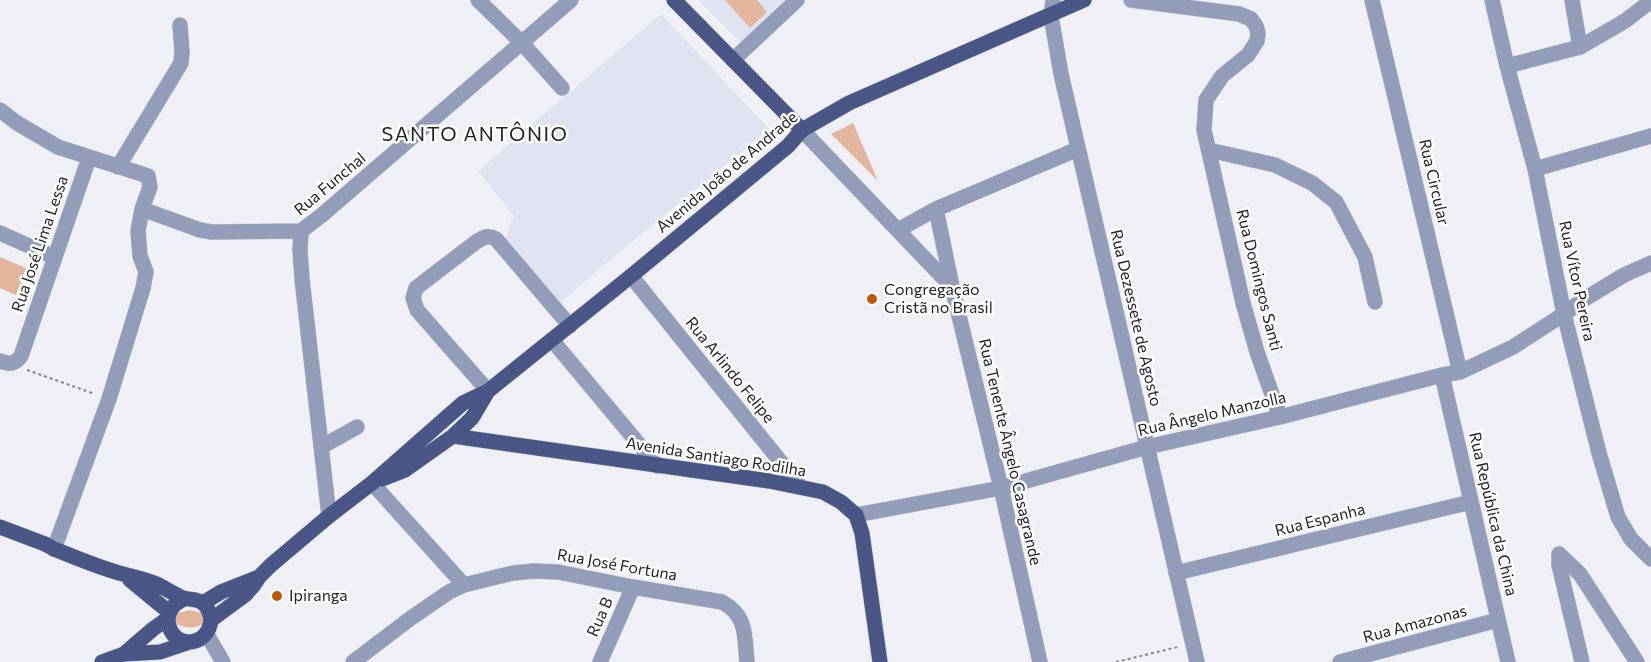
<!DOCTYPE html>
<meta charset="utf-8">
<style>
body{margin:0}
canvas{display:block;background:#eef0f6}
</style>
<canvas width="1651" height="662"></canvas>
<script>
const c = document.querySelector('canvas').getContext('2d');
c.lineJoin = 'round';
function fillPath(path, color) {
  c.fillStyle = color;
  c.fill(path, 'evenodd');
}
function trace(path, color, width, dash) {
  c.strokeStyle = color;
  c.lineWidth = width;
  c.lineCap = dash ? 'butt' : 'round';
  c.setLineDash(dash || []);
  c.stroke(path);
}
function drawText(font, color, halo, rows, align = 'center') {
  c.font = font + ' Commissioner,sans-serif';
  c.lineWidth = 5;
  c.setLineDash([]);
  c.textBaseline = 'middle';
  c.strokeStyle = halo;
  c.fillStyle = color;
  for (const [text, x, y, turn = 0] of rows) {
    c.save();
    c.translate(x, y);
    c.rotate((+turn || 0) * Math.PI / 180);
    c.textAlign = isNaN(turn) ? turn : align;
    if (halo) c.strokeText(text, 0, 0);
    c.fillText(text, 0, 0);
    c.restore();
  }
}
const built = new Path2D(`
 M698,0H786L741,43Z
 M661,14L769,129L599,269L560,303L505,239L514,216L478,171Z`);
const green = new Path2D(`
 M725,0H757L767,12L750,28Z
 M853,123L878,181L831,134Z
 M0,257L26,268L16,295L0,288Z
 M189,610L202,613L207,622C195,629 188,629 176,624V614Z`);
const path = new Path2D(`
 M27,370L95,394
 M1116,662L1178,647`);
const minor = new Path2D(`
 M478,0L522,43L562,88
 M1053,0L1051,16L1061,74L1197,662
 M1131,0L1239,14L1251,19L1256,26L1258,33L1257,41L1248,55L1222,76L1206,100L1204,130L1243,303L1257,352L1280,417
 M1372,0L1460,372
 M1492,0L1507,66L1535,169L1564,314L1599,453L1618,517L1631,539L1651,559
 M1572,0L1580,47
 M733,60L797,0
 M1507,66L1580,47L1625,21L1651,1
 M0,110L17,123L58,147L148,176L150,187L142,209L138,231L140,256L146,272L143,288L109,399L54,549
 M802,130L952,287L1001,488L1040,662
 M1209,150L1275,165L1312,183L1336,202L1365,257L1375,302
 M118,167L181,63L182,52L180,25
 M1535,169L1651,136
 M142,209L200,230L212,232L301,231
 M936,209L952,286
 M898,230L936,209L1078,149
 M0,233L54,257
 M631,276L801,487
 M552,340L657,466
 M0,361C10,365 15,364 21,356L89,158
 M1442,375L1508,662
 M488,391L417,310L413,298L416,288L476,242C483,238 488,234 496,239L570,326
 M321,447L357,427
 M372,483L464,585
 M856,515L1001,488L1147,447L1280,417L1442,375L1460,372L1513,347L1564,314L1583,300L1624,275L1651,263
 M329,516L302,279L300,250L301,231L322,215L571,0
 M1176,573L1471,502
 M206,633L223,662
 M353,662L411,618L449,592L464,585L513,573L534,571L558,572L633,587L722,602C748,616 744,636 747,662
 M600,662L633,587
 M1340,662L1498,620
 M1582,662L1559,565V554L1580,574L1637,662`);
const major = new Path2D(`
 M674,0L802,130
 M453,436L769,481L823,492L841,502L856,515L862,533L880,662
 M382,479L405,470L453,436L472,418L488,391
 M0,527L45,544L54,549C77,558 100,568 123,574C134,577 144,579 154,583C164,587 173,594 183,598C190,600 197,598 204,604C209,609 212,618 210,625C208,633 202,639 195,641C170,648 155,611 184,599
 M130,580L169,612
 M203,603L221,592L259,577
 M211,620L245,595L253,586L259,577L271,565L329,516L372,483L463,403L488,391L631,276L788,146L802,130L849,103L1084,0
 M124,654L160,652L190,642
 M102,662L124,654L153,629L167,619`);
const markers = [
 [872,299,6,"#b85b0b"],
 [277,596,6,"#b85b0b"]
];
const streetNames = [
 ["Avenida João de Andrade",727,172,-40],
 ["Rua Circular",1434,182,77],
 ["Rua Funchal",330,184,-40],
 ["Rua José Lima Lessa",40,244,-71],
 ["Rua Domingos Santi",1259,280,76],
 ["Rua Vítor Pereira",1577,281,78],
 ["Rua Dezessete de Agosto",1136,318,77],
 ["Rua Arlindo Felipe",730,370,51],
 ["Rua Ângelo Manzolla",1212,414,-13],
 ["Rua Tenente Ângelo Casagrande",1010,452,77],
 ["Avenida Santiago Rodilha",716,457,9],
 ["Rua República da China",1493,514,77],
 ["Rua Espanha",1320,520,-14],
 ["Rua José Fortuna",617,565,10],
 ["Rua B",600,617,-66],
 ["Rua Amazonas",1415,624,-15]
];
const poiNames = [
 ["Congregação",884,290],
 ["Cristã no Brasil",884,308],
 ["Ipiranga",289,596]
];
const quarterNames = [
 ["SANTO ANTÔNIO",475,134]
];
fillPath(built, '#dfe3f0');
fillPath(green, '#e1b69d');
trace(minor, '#c9cbd1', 16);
trace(major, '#c9cbd1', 16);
trace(path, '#88898d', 2, [3, 3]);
trace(minor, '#939cb8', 15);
trace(major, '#495686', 15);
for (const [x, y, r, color] of markers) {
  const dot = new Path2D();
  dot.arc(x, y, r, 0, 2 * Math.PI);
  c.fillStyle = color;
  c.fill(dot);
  trace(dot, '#fff', 2);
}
drawText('16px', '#232426', '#fff', streetNames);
drawText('16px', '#232426', '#fff', poiNames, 'left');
c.letterSpacing = '1.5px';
drawText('20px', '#232426', '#fff', quarterNames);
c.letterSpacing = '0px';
</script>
